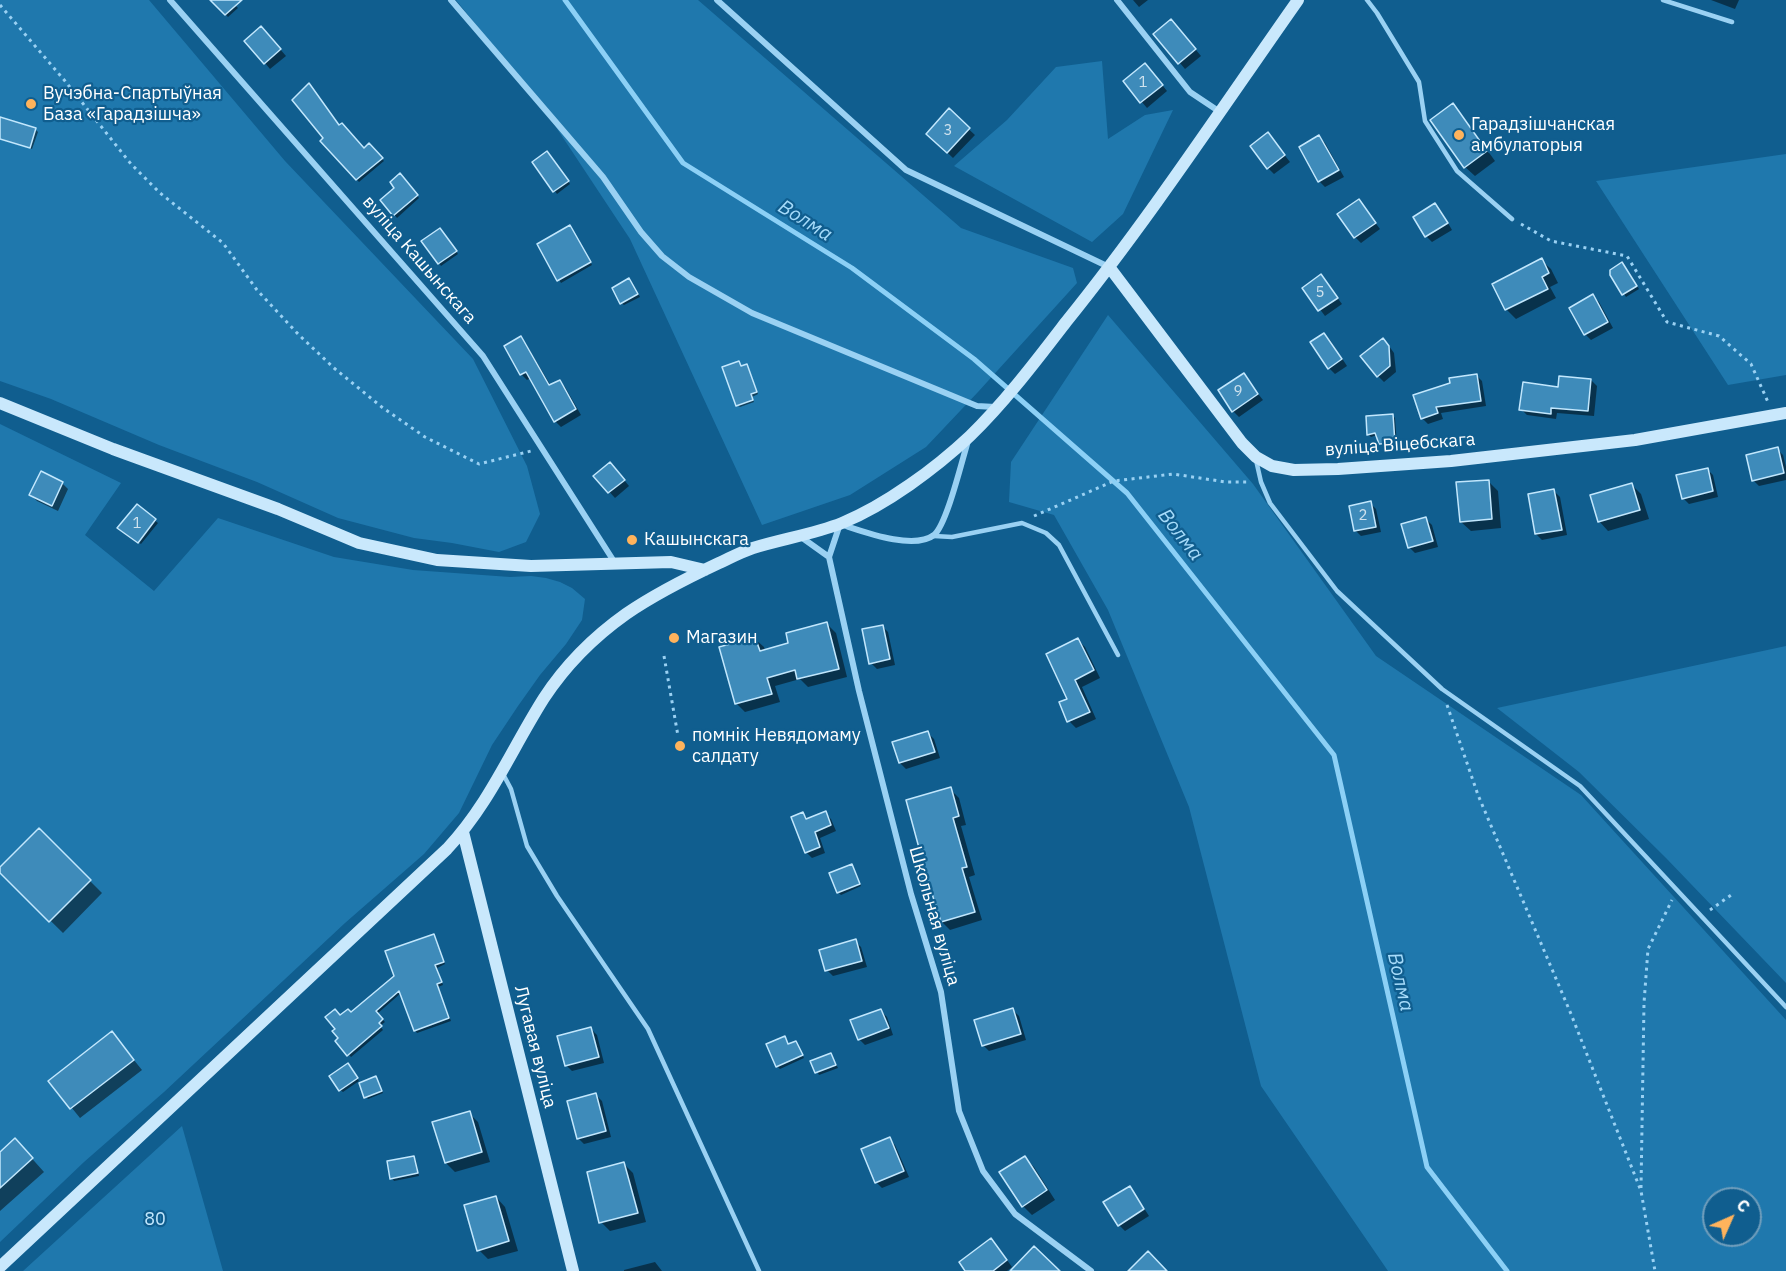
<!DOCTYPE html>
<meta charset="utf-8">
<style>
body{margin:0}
#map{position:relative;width:1786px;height:1271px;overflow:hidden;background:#105e8f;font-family:"IBM Plex Sans",sans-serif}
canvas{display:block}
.north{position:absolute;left:1702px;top:1187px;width:60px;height:60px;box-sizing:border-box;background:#105e8f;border:2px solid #709ebc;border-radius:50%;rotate:45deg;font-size:16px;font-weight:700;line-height:24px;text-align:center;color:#fff}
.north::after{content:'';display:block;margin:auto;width:21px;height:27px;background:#ffb35c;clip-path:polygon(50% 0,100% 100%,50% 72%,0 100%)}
</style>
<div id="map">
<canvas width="1786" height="1271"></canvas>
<div class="north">С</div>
</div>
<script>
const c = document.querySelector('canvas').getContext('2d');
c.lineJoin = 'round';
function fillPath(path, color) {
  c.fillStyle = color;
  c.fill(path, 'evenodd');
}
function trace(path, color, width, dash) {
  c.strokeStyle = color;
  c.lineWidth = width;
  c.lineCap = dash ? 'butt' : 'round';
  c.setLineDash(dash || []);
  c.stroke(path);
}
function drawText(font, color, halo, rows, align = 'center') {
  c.font = font + ' "IBM Plex Sans",sans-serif';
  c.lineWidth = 4.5;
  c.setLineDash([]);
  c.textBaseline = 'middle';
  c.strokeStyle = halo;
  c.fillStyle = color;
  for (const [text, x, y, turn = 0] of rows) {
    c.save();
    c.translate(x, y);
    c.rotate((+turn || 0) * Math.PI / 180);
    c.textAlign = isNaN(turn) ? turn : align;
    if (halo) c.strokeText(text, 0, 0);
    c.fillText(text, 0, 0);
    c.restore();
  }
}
const green = new Path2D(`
 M0,0H149L285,161L473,359L527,466L540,514L526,542L499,552L452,543L414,538L338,518L257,482L159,445L51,399L0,381Z
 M456,0H698L961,228L1073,268L1077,283L978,392L926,447L850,495L762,525L630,239L544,109Z
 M1102,61L1108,139L1145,115L1173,110L1123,214L1092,242L954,166L1007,120L1056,67Z
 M1786,154V375L1728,385L1596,181Z
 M1108,315L1253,484L1376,656L1581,795L1786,1020V1271H1388L1261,1086L1189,807L1108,610L1054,515L1009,502L1011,462ZM1714,1199H1750V1235H1714Z
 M0,424L121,483L85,535L154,591L218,518L334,557L413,570L510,577L531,576L546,578L560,582L572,588L585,599L582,620L566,644L540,675L518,706L492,745L459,813L424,854L345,923L164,1092L84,1162L0,1242Z
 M1786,646V983L1666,858L1579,772L1497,708Z
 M182,1126L223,1271H23Z`);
const shadow = new Path2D(`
 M217,0H230L238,8L228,17L214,2Z
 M1133,0H1148L1139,7Z
 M1711,0H1739L1735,9Z
 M1177,27L1201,56L1185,69L1156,34Z
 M267,34L286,56L270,69L265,63Z
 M1151,71L1167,91L1147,108L1125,82Z
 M1453,105L1462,115L1495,161L1475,176L1465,167Z
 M949,111L975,135L953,158L928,134Z
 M0,123L35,129L38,132L32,149L0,139Z
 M339,127L364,150L369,145L384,161L359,182L322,141Z
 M1268,134L1290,162L1274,174L1268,168Z
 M1319,137L1325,143L1344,177L1325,187L1319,181Z
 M550,155L570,184L557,194L534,163Z
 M399,175L419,198L397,218L382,200L397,189Z
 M1359,201L1380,229L1361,243L1355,237Z
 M1435,205L1441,211L1452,230L1432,242L1426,236Z
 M572,230L592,265L561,283L539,245Z
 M443,233L458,254L441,266L439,263Z
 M1541,260L1551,269L1558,283L1550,287L1556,298L1516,319L1506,309Z
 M1624,266L1639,289L1626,297L1611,275Z
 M1321,276L1342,304L1325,316L1304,288Z
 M632,283L640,297L624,305L621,303Z
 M1593,296L1599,302L1613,328L1591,340L1585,334Z
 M1324,334L1330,340L1347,366L1335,374L1329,368Z
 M520,338L526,344L551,386L559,381L565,387L581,415L561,427L555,421L531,378L527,380L521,374Z
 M1389,346L1394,353L1396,372L1384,382L1378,376Z
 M739,362L742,368L747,366L749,369L758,394L752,397L754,402L740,407L737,405Z
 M1243,375L1263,400L1239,417L1233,411Z
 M1476,375L1482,381L1486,406L1441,413L1443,419L1428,424L1422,418L1415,396Z
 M1591,380L1597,386L1594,416L1557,413L1556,419L1527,415L1521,409Z
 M1393,416L1395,418L1397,445L1383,446L1380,444L1377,435L1371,437L1368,434Z
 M1777,449L1783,455L1786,467V480L1759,486L1753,480Z
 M1707,469L1713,475L1718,497L1689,504L1683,498Z
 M616,470L629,486L615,498L595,476Z
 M1488,481L1498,491L1501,528L1471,531L1461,522Z
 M62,483L68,489L58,511L37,501L31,495Z
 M1632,485L1641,494L1649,519L1608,531L1599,521Z
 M1554,491L1560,497L1567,535L1542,540L1536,534Z
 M1370,503L1376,509L1381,532L1361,536L1355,530Z
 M137,506L158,523L141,544L121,531Z
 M1426,519L1432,525L1438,547L1415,553L1409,547Z
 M827,624L836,633L847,677L808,687L800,679L775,686L780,702L745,712L736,703L755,639L764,647L765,651L790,644Z
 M882,626L888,632L895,665L877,669L871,663Z
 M1078,640L1085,647L1100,678L1082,687L1096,719L1076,728L1069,721V699Z
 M928,733L934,739L940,758L906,769L900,763L894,743Z
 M950,789L959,798L966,825L961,826L975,875L969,877L982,920L950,930L942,922L930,887L922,879L921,849Z
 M825,813L831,819L836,831L820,838L825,853L812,858L806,852L803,814L808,819Z
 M39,830L102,893L63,933L0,871Z
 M851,865L861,886L841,895L838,892Z
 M433,935L436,938L445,964L437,968L443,985L438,987L451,1021L417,1033L415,1030L401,993L377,1014L385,1022L380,1026L383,1030L351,1057L337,1041L340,1038V1017L351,1014L395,977Z
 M855,941L861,947L867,967L833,976L827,970Z
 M1013,1010L1019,1016L1026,1040L989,1051L983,1045Z
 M881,1011L887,1017L893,1035L865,1045L859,1039Z
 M591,1029L597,1035L604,1063L572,1071L566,1065Z
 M112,1033L142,1070L80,1118L50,1081Z
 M784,1038L789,1046L796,1042L804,1058L780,1069L777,1066Z
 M831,1054L838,1068L819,1075L812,1062Z
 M350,1068L359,1081L343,1092L340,1090Z
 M376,1078L383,1093L368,1099L366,1097Z
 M596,1095L602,1101L611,1137L584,1144L578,1138Z
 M469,1113L478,1122L490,1162L455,1172L446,1163Z
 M889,1139L895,1145L909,1177L882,1188L876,1182Z
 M27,1153L44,1172L0,1211V1154Z
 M413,1157L416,1160L419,1176L394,1181L392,1178Z
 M1024,1157L1034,1167L1055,1200L1032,1215L1023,1206Z
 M624,1164L633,1173L646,1222L610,1231L601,1222Z
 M1130,1188L1135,1194L1149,1216L1125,1231L1119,1225Z
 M496,1197L505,1207L518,1251L488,1259L479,1250Z
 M997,1246L1012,1267L1007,1271H967Z
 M655,1262L662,1271H624V1270Z`);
const stream = new Path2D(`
 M565,0L683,163L852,268L974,359L1127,493L1334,755L1427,1167L1507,1271`);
const building = new Path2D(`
 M210,0H242L225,15Z
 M1171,19L1196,49L1178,64L1153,34Z
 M261,26L281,49L264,64L244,41Z
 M1145,63L1163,85L1140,103L1123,81Z
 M309,83L339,125L342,123L364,148L369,143L383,158L356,180L320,141L323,138L292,100Z
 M1453,103L1487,151L1464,168L1430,120Z
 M949,108L970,128L947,153L926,134Z
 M0,117L36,128L30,148L0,139Z
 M1268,132L1285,155L1267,169L1250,146Z
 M1319,135L1339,170L1318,182L1299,147Z
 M547,151L569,181L553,192L532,162Z
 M400,173L418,195L393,216L380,200L394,188L390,182Z
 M1359,199L1376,223L1354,238L1337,214Z
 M1435,203L1448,223L1425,237L1413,217Z
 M570,225L591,262L557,281L537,244Z
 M440,228L457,251L438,264L421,241Z
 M1542,258L1549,273L1542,277L1548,289L1505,310L1492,284Z
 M1622,262L1637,286L1622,295L1610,275V270Z
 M1321,274L1338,298L1318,311L1302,288Z
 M629,278L638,294L620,304L612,288Z
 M1593,294L1608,322L1584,335L1569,308Z
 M1324,333L1342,359L1328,369L1310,342Z
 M521,336L549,385L560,380L576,409L554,422L526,372L520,375L504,346Z
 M1383,338L1389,346L1390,366L1377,377L1360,356Z
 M739,361L741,366L747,364L757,392L751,394L753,400L736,406L722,367Z
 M1244,373L1258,394L1232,412L1218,390Z
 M1477,374L1481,401L1436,407L1438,413L1421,419L1413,395L1450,383L1449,378Z
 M1559,376L1591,379L1588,411L1551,408V414L1519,410L1523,382L1558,387Z
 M1393,414L1395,443L1379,444L1375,433L1367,435L1366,416Z
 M1778,447L1784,473L1752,481L1746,455Z
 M610,462L625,480L608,493L593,476Z
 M1708,468L1713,491L1682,499L1676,475Z
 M41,471L63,482L52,506L29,495Z
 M1489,480L1492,519L1460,522L1456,482Z
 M1632,483L1640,510L1598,522L1590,495Z
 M1554,489L1562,530L1535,534L1528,494Z
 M1371,501L1376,527L1354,531L1349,506Z
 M137,504L156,519L138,543L117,528Z
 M1426,517L1433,541L1408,548L1401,524Z
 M827,622L839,669L797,679L795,670L767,678L772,694L735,704L719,647L755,637L760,651L788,643L786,633Z
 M883,625L890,659L869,664L862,629Z
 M1078,638L1094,670L1075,680L1090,712L1067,722L1059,702L1067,699L1046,654Z
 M928,731L935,752L899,763L892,742Z
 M951,787L959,816L953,818L967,867L962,868L975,912L941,922L927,878L920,880L912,849L919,848L906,800Z
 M826,811L831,825L815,832L820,847L805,853L791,817L803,812L806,819Z
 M39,828L91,880L49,922L0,873V867Z
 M852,864L860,884L837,893L829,873Z
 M434,934L444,962L435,965L442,982L437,984L449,1018L414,1031L399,991L376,1011L383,1019L379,1023L382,1026L347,1056L335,1041L338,1038L332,1031L335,1029L325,1017L335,1009L340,1015L348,1009L351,1012L394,976L385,951Z
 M856,939L862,961L825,971L819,950Z
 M1013,1008L1021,1034L982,1046L974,1020Z
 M881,1009L889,1028L858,1040L850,1020Z
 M591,1027L599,1057L565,1066L557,1036Z
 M112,1031L134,1060L70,1109L48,1081Z
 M785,1036L788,1044L796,1041L803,1055L776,1067L766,1044Z
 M831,1053L836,1065L815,1073L810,1061Z
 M348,1063L358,1078L339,1091L329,1076Z
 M376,1076L382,1091L364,1098L359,1083Z
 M596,1093L606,1131L577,1139L567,1101Z
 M470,1111L482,1152L445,1163L432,1122Z
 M890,1137L904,1171L875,1183L861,1149Z
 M15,1138L33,1158L0,1188V1152Z
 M414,1156L418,1173L390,1179L387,1161Z
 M1025,1156L1047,1190L1022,1207L999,1172Z
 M624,1162L638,1213L599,1223L587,1172Z
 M1130,1186L1144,1209L1118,1226L1103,1202Z
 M496,1196L509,1241L477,1251L464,1205Z
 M991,1238L1007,1260L993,1271H965L959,1262Z
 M1034,1246L1060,1271H1010Z
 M1148,1251L1167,1271H1128Z`);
const path = new Path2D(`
 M0,5L65,81L131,164L160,193L223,243L257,290L299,335L334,368L383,408L425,437L479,464L531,451
 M1521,224L1551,241L1627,256L1667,322L1719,336L1751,364L1768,402
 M1034,516L1114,481L1173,474L1226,482H1250
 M664,656L678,736
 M1447,705L1478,795L1571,1014L1641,1191L1655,1271
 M1710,910L1734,893
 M1641,1188L1644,1003L1648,949L1672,900`);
const lane = new Path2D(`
 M1367,0L1377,13L1419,82L1425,121L1457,171L1512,219
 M1663,0L1732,22
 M1256,460L1261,482L1270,503L1337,591L1442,689L1580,786L1786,1007
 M934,536L952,537L1022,523L1046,533L1059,545L1118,655
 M503,774L511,789L527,846L557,896L648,1029L759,1271`);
const street = new Path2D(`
 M170,0L483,356L615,563
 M451,0L603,177L641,232L662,256L689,277L752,313L977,406L995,407
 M717,0L906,170L1109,267
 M1117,0L1190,92L1220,112
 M968,441C962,460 947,524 934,535C913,551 862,531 840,524L829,557L859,691L911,894L941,992L959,1111L983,1171L1015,1214L1091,1271
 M801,537L829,557`);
const secondary = new Path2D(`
 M1110,268L1242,443L1256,457L1272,466L1294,470L1338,469L1451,461L1635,440L1786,413
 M0,403L113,449L278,509L359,543L437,560L531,566L671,562L705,570
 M463,832L573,1271
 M0,1267L447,849C490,803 511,750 544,698C565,666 595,636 626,614C655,594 687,578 719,563C730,558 741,552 753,548C782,539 814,534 842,523C886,505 936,468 970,436C1005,402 1036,361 1066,322C1149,219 1222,108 1298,0`);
const markers = [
 [31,104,6,"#ffb35c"],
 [1459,135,6,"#ffb35c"],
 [632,540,6,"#ffb35c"],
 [674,638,6,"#ffb35c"],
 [680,746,6,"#ffb35c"]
];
const numberNames = [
 ["1",1143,83],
 ["3",948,131],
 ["5",1320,293],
 ["9",1238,392],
 ["2",1363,516],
 ["1",137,524]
];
const poiNames = [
 ["Вучэбна-Спартыўная",43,94],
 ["База «Гарадзішча»",43,115],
 ["Гарадзішчанская",1471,125],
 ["амбулаторыя",1471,146],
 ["Кашынскага",644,540],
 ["Магазин",686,638],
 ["помнік Невядомаму",692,736],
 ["салдату",692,757]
];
const streetNames = [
 ["вуліца Кашынскага",419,260,49],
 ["вуліца Віцебскага",1400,445,-4],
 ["Школьная вуліца",934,916,74],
 ["Лугавая вуліца",535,1047,76]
];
const parkNames = [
 ["80",155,1220]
];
const waterNames = [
 ["Волма",805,221,32],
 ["Волма",1180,535,52],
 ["Волма",1400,982,77]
];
fillPath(green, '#1f78ad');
fillPath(shadow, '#0007');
trace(stream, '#8cd0f6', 5);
fillPath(building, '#3e8bba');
trace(building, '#c2e7fd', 1.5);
trace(path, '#9ad1f3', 3, [3, 4.5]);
trace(lane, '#9ad1f3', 4.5);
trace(street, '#9ad1f3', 6);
trace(secondary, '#c9e8fc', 12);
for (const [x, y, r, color] of markers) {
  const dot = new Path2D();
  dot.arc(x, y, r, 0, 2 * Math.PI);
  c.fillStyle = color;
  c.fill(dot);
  trace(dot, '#105e8f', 2);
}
drawText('15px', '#cfe2ee', null, numberNames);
drawText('18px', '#fff', '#105e8f', poiNames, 'left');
drawText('18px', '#fff', '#105e8f', streetNames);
drawText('18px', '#c2e7fd', '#105e8f', parkNames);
drawText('italic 20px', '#a6dbfa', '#105e8f', waterNames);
</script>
